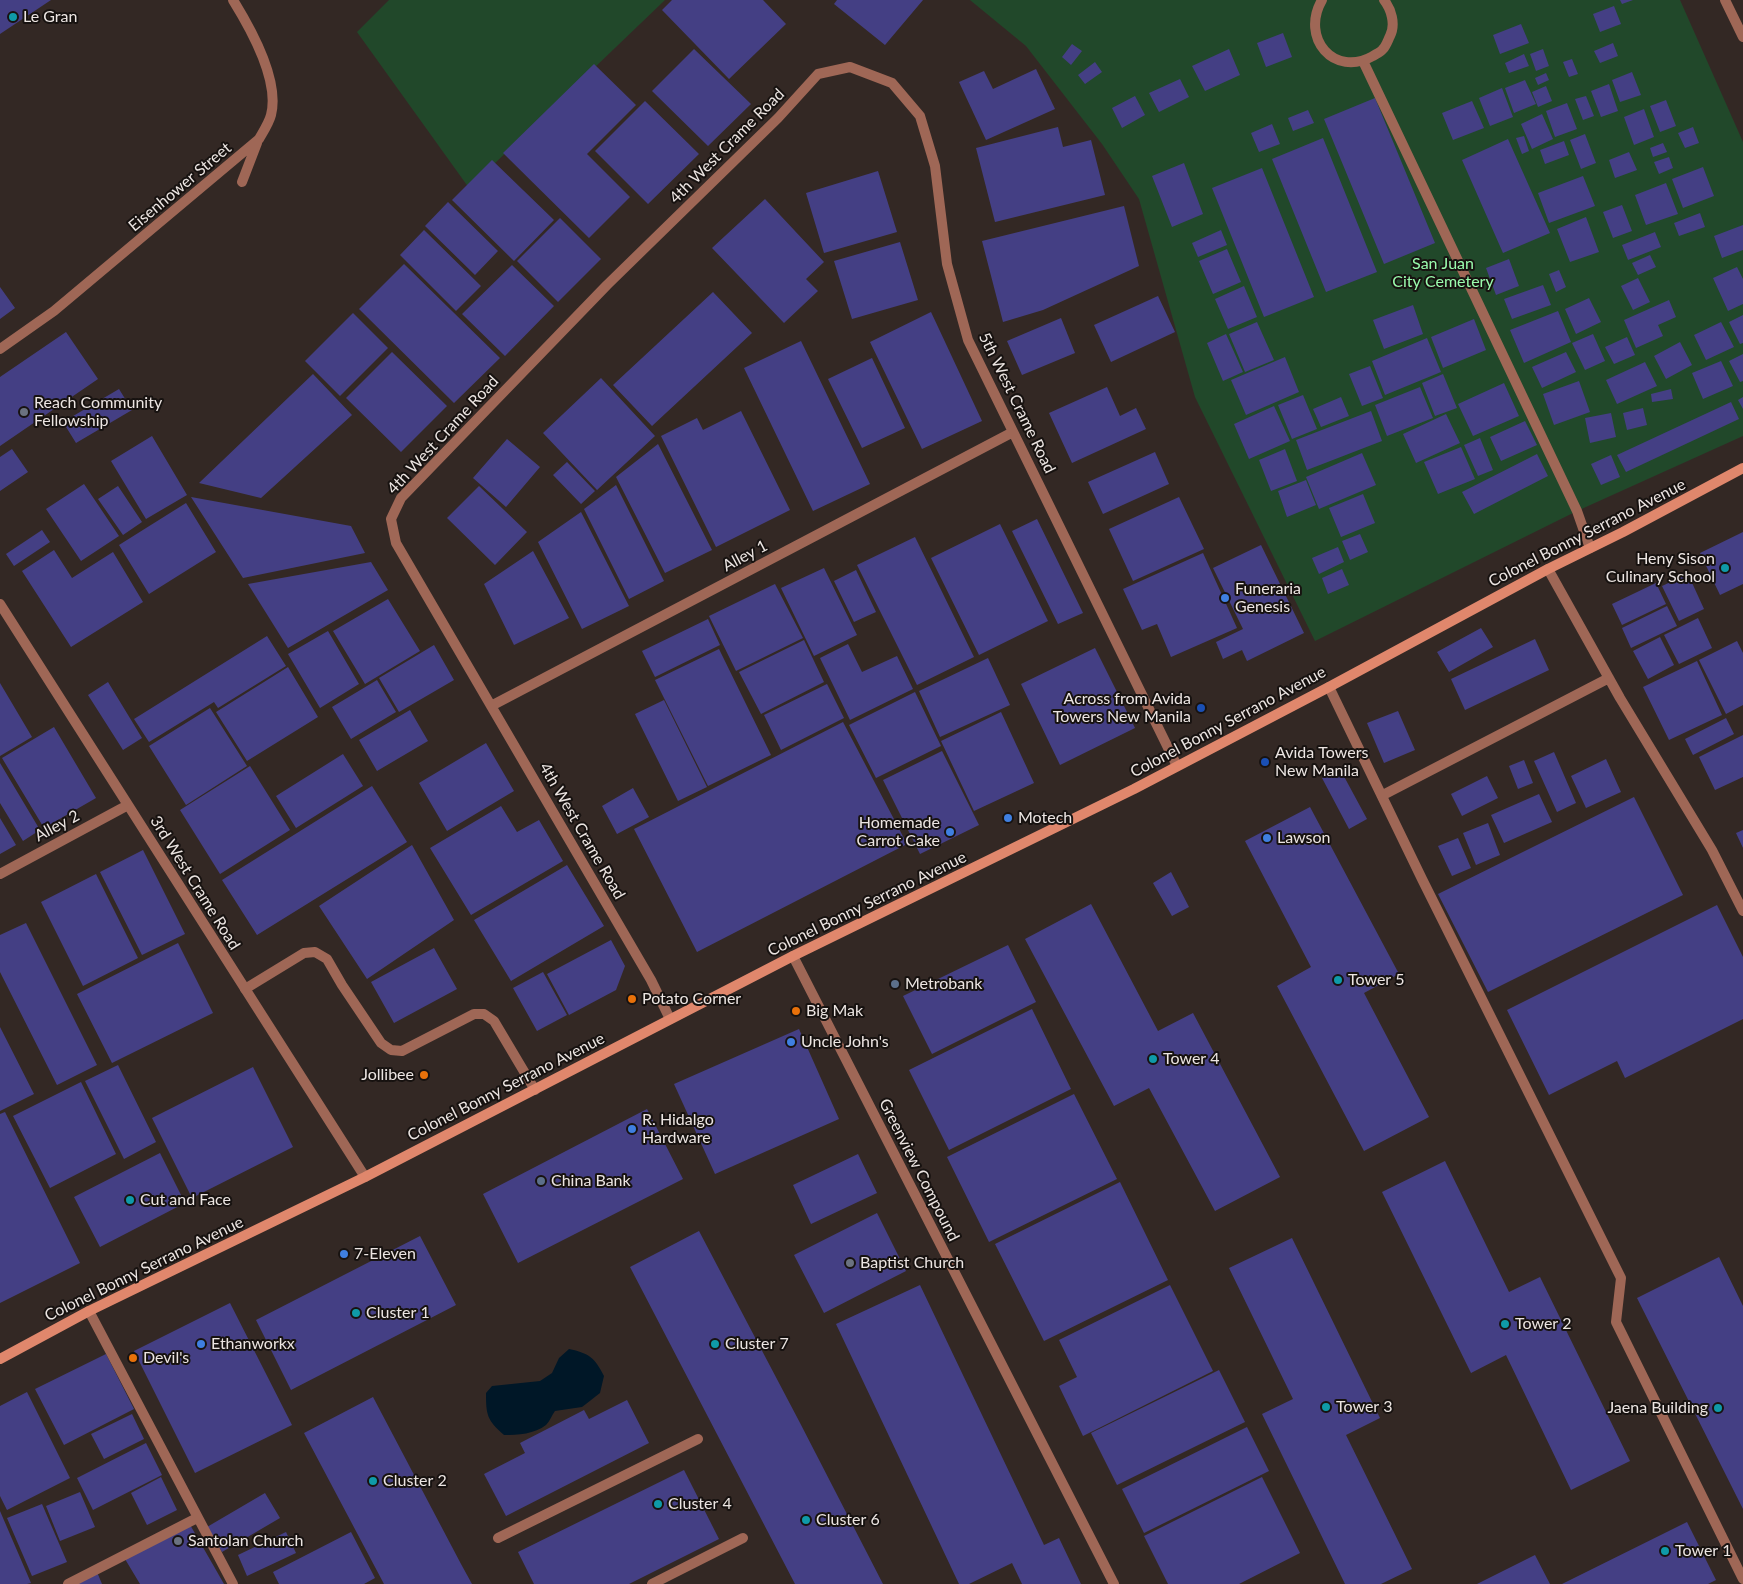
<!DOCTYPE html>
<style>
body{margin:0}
canvas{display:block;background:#332824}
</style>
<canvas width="1743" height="1584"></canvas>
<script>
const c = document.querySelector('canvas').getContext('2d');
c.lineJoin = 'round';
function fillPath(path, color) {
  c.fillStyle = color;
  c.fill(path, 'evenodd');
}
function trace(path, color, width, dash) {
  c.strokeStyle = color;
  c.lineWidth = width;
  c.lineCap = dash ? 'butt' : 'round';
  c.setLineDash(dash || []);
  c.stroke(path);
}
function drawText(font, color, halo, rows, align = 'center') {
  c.font = font + ' Lato,sans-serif';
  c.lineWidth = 4;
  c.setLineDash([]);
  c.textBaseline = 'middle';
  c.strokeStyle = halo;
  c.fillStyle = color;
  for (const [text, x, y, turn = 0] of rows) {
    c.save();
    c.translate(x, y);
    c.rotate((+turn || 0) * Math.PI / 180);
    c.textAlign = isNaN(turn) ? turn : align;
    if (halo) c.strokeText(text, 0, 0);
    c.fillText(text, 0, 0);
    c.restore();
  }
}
const green = new Path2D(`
 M389,0H665L469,188L357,32Z
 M970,0H1680L1743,142V436L1577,511L1315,641L1195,397L1139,199L1102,144L1026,46Z`);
const water = new Path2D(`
 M569,1349C589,1353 595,1358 604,1376L600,1393L586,1404L582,1407L555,1411C552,1415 550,1421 546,1425C535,1434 518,1435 504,1435C487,1420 486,1415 486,1393L492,1386L540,1381L552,1373L559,1358Z`);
const building = new Path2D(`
 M0,0H51L0,34Z
 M672,0H763L786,24L729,79L662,10Z
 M837,0H923L885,45L834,4Z
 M1620,0H1633L1622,4Z
 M1614,6L1621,24L1600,32L1593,14Z
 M1521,24L1529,43L1500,54L1493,35Z
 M1283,33L1292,57L1266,67L1257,43Z
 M1613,43L1618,56L1600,63L1594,51Z
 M1072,44L1082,51L1071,65L1062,57Z
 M694,49L751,104L708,146L652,91Z
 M1229,49L1240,75L1205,91L1192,66Z
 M1543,49L1549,66L1536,71L1530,54Z
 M1524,54L1529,66L1509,73L1505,63Z
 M1572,59L1578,74L1569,77L1563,62Z
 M1095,62L1102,72L1085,84L1078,75Z
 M594,64L636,105L587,154L630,197L589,238L503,153Z
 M1036,69L1055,109L986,140L959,82L984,71L993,89Z
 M1632,72L1641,95L1620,102L1612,80Z
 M1546,73L1549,80L1538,85L1535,78Z
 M1180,79L1189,97L1159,112L1149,93Z
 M1525,80L1536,104L1514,113L1505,88Z
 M1609,84L1618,111L1601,117L1591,91Z
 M1546,86L1552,101L1538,107L1532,92Z
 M1502,88L1513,117L1490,126L1479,98Z
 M1135,96L1145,115L1122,128L1112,108Z
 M1586,96L1594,116L1583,120L1575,99Z
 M1375,98L1435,243L1384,264L1324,119Z
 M1666,100L1676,126L1660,132L1650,106Z
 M645,101L699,154L648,204L595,151Z
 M1472,101L1484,128L1453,140L1442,113Z
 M1567,103L1577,129L1555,137L1546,111Z
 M1644,109L1654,137L1634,145L1624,117Z
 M1308,110L1314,123L1293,131L1288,118Z
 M1542,114L1553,139L1532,149L1521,124Z
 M1272,124L1280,144L1259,152L1251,133Z
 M1058,127L1063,147L1091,140L1105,195L995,222L976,148Z
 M1693,127L1699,143L1685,148L1678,133Z
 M1585,134L1596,163L1581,169L1570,140Z
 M1524,136L1529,151L1522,154L1516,138Z
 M1323,138L1377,272L1326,292L1272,159Z
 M1508,139L1550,233L1503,253L1462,160Z
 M1564,141L1569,155L1545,164L1540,150Z
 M1663,143L1667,152L1653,157L1650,148Z
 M1629,152L1637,170L1615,178L1609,160Z
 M1669,157L1673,168L1659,174L1654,162Z
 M492,160L554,220L514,261L452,200Z
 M1184,163L1203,214L1172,227L1152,176Z
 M1703,167L1714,196L1683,208L1672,179Z
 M1262,168L1314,297L1264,317L1212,188Z
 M878,171L897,232L824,253L806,193Z
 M1583,176L1595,206L1549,223L1538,193Z
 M1666,183L1678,214L1646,225L1635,195Z
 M765,199L824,262L806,279L818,291L784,323L712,248Z
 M448,202L498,251L475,275L425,226Z
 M1622,205L1632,231L1613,238L1603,212Z
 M1124,206L1139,266L1043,310L1003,322L982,241Z
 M1700,213L1705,227L1679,236L1674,223Z
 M1586,217L1599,252L1570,262L1557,229Z
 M560,218L601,259L558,302L517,261Z
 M1743,225V250L1722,258L1714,236Z
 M424,230L481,286L456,311L400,255Z
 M1221,230L1227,245L1198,257L1192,243Z
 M1655,232L1661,247L1628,260L1622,245Z
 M900,242L918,300L852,319L834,261Z
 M1227,249L1241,282L1213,294L1199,261Z
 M1650,255L1656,267L1638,275L1632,263Z
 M1509,259L1519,286L1496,295L1486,268Z
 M404,264L500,358L454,403L359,309Z
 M512,265L554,306L505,356L462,314Z
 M1737,267L1743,279V304L1728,311L1713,278Z
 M1559,270L1566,287L1556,292L1549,274Z
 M1638,278L1650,302L1633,310L1621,286Z
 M1543,285L1551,305L1512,319L1504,299Z
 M1244,286L1257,317L1228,329L1215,299Z
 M0,287L15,308L0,319Z
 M713,292L752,333L652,426L613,385Z
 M1158,296L1175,332L1111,362L1094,325Z
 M1589,298L1601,322L1576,334L1565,309Z
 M1669,300L1676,317L1658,325L1663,336L1636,348L1624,320Z
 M1413,305L1423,334L1384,349L1373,320Z
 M1558,311L1571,342L1524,363L1510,330Z
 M931,312L982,421L922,449L870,342Z
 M353,313L388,348L340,396L305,361Z
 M1743,315V343L1740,344L1729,322Z
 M1061,318L1075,353L1022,375L1007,341Z
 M1474,319L1486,350L1443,368L1431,337Z
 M1257,322L1274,360L1245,372L1229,334Z
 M1721,322L1734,347L1706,360L1694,335Z
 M66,332L98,379L0,446V377Z
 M1226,334L1243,372L1223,381L1207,343Z
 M1593,334L1605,361L1585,370L1572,343Z
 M1627,337L1635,355L1614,364L1605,347Z
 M1427,338L1441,372L1385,395L1372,361Z
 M801,341L870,484L813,511L744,368Z
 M1680,342L1692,365L1666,379L1654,356Z
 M392,352L447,406L401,452L346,398Z
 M1566,352L1576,372L1542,388L1532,367Z
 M1743,354V381L1740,382L1729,361Z
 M1285,357L1299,392L1246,415L1231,380Z
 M872,358L905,428L862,448L828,379Z
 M1721,361L1733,386L1703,399L1692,373Z
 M1645,362L1657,386L1617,404L1606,380Z
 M1370,366L1383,398L1362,406L1349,374Z
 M313,374L352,415L261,498L199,483Z
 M1443,374L1457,408L1435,416L1422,383Z
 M601,378L655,436L597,490L543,433Z
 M1579,381L1590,412L1554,425L1543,394Z
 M1504,383L1519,416L1473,436L1458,404Z
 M1107,387L1120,416L1136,408L1146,429L1072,463L1049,413Z
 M1420,387L1433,418L1387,436L1375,405Z
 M119,389L132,410L76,443L63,422Z
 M1671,389L1673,399L1652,402L1651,394Z
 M1303,395L1317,429L1292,439L1278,405Z
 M1341,397L1349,416L1321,427L1313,409Z
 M1743,397V409L1738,400Z
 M1731,402L1739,419L1626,472L1617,455Z
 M1274,406L1290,441L1249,459L1234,424Z
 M1643,408L1647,425L1627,430L1623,413Z
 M741,411L790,510L716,547L661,436L697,418L703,430Z
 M1371,411L1382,441L1307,470L1296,440Z
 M1611,413L1616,437L1590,443L1585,418Z
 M1446,414L1460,443L1416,463L1403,434Z
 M1525,421L1537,445L1501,461L1490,437Z
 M152,436L187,495L146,519L111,461Z
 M1480,438L1493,470L1478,476L1464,445Z
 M507,439L540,467L506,507L473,478Z
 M658,444L712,550L665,573L616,477Z
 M1461,447L1475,479L1438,494L1424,462Z
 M12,449L28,472L0,491V457Z
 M1285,449L1297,481L1271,491L1259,460Z
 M1155,452L1169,484L1103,514L1088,482Z
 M1362,453L1376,485L1319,509L1306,477Z
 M1537,454L1548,476L1474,514L1462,492Z
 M1611,455L1620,477L1601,485L1591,464Z
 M567,462L595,491L581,504L553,475Z
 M1306,480L1316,505L1287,517L1278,491Z
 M84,484L119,536L81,561L46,509Z
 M616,485L664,581L629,599L584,509Z
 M118,486L142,522L123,535L98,499Z
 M479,486L527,532L495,565L447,518Z
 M1363,494L1375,523L1341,537L1329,508Z
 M191,497L351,526L365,553L243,578Z
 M1179,497L1204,549L1133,581L1109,529Z
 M186,503L216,552L149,594L119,545Z
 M581,512L629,606L582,629L538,542Z
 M1037,519L1083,613L1058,624L1012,531Z
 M1000,524L1048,621L979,655L931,558Z
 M42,530L50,542L14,566L6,554Z
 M1743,532V584L1720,595L1700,553Z
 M1360,534L1368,552L1350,560L1342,541Z
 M915,537L974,657L917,685L857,565Z
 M1261,545L1304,633L1247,661L1242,650L1223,659L1216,642L1243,629L1213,568Z
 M1338,547L1344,562L1319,574L1312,558Z
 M54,550L72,578L113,552L143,602L71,647L22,571Z
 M533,551L569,618L514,645L484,584Z
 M1203,553L1237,628L1171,657L1157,624L1142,630L1123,589Z
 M371,562L388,590L288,648L248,584Z
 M824,568L857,635L814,656L781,588Z
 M1342,569L1349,585L1328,594L1322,578Z
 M856,570L876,612L854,622L834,581Z
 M1688,574L1704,609L1679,621L1662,586Z
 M1656,583L1666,604L1622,625L1612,604Z
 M775,584L803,638L736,671L709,616Z
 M388,599L420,651L365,684L333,631Z
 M1667,606L1677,626L1631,648L1622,628Z
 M1698,618L1712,648L1679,664L1664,635Z
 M708,619L720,645L655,677L642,651Z
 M1481,628L1493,647L1449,672L1437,652Z
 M328,631L359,684L320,708L288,654Z
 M267,636L286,666L218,708L214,702L149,742L134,719Z
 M1660,637L1674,665L1648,679L1633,651Z
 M1535,639L1549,670L1465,710L1451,679Z
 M804,640L824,682L761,714L739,672Z
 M1737,641L1743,653V705L1726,714L1699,660Z
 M848,644L862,672L897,656L913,689L850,720L820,658Z
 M434,645L454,680L399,712L379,678Z
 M1095,648L1135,728L1060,765L1021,684Z
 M719,649L771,755L708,786L655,680Z
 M988,658L1010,705L940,737L919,691Z
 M1697,661L1722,715L1669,740L1643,687Z
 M288,667L318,717L247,761L216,712Z
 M377,680L396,712L351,739L332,707Z
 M108,682L142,738L123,750L88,695Z
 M0,683L32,737L0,756Z
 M827,684L844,718L781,750L764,715Z
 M915,692L941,746L876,778L849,725Z
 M664,700L707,787L678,801L635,714Z
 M210,708L247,766L186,805L149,746Z
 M410,710L428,741L377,771L359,740Z
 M1398,711L1415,750L1384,763L1367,723Z
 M1001,712L1034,783L974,811L941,741Z
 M1726,718L1734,734L1693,755L1685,739Z
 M843,722L907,844L697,952L634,829Z
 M54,727L96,798L44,828L2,758Z
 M1743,735V777L1715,790L1699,757Z
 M486,743L514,791L447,831L419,783Z
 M942,751L979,825L920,854L883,780Z
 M1554,752L1576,803L1557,812L1534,761Z
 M343,754L363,786L296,828L276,796Z
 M1606,759L1621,792L1586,808L1571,776Z
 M1524,760L1533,783L1518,789L1509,766Z
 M0,763L40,830L23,841L0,803Z
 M250,766L290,830L220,874L180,810Z
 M1340,769L1367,819L1349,829L1322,778Z
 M1487,776L1498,798L1462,816L1451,794Z
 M372,786L407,842L257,935L222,880Z
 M633,788L649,817L617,834L602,806Z
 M1539,794L1552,822L1504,843L1491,815Z
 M1634,797L1683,895L1488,992L1438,894Z
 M501,806L517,832L539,820L563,861L471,915L430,848Z
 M1310,807L1399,974L1364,993L1429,1117L1364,1151L1277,986L1311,967L1245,841Z
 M0,818L16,845L0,854Z
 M1488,823L1500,855L1476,865L1463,833Z
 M1743,830V848L1736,833Z
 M1458,838L1471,868L1452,876L1438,846Z
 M412,845L454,920L367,979L319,906Z
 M143,850L185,934L142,955L100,872Z
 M567,865L604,926L511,981L474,920Z
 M1171,872L1189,907L1172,916L1153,883Z
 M96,874L138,958L83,986L41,902Z
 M1091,904L1158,1031L1193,1013L1280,1177L1215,1211L1149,1088L1114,1106L1025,939Z
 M1717,905L1743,957V1019L1625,1078L1617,1061L1549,1095L1507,1010Z
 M26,923L97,1065L57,1085L0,972V935Z
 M611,940L625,966L616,990L569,1015L547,974Z
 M178,943L213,1013L112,1063L77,994Z
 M1008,945L1036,1002L932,1054L903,996Z
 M434,948L457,989L394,1023L371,982Z
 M543,972L567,1015L537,1031L513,988Z
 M1032,1009L1071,1089L949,1150L909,1070Z
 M0,1027L34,1094L0,1111Z
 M799,1029L839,1119L715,1174L674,1084Z
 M118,1065L156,1142L124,1159L85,1081Z
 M253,1067L293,1147L192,1198L152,1118Z
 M81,1082L116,1154L50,1188L13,1116Z
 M1074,1094L1117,1179L989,1242L947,1157Z
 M647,1109L683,1179L518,1263L483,1194Z
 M5,1112L80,1263L0,1303V1114Z
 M160,1153L185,1203L100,1247L74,1197Z
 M858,1154L877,1193L811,1224L793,1185Z
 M1445,1161L1509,1292L1540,1277L1630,1461L1571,1490L1506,1355L1471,1373L1382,1192Z
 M1120,1182L1168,1280L1044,1341L995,1244Z
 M877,1213L906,1271L824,1313L794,1255Z
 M699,1231L799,1421L883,1584H795L630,1267Z
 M420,1236L456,1305L291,1390L256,1320Z
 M1292,1238L1380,1418L1346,1435L1412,1569L1381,1584H1345L1262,1414L1293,1399L1229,1268Z
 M1719,1257L1743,1306V1509L1637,1298Z
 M920,1285L1044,1545L1059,1538L1081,1584H1022L1012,1563L969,1584H959L836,1324Z
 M1170,1285L1213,1371L1083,1436L1059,1386L1077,1377L1059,1340Z
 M230,1303L292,1425L195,1473L134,1351Z
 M106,1354L134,1409L64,1445L35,1389Z
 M1219,1370L1245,1422L1117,1485L1091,1433Z
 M27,1392L70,1478L7,1510L0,1496V1406Z
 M373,1397L461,1564L472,1584H384L304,1433Z
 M627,1400L649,1443L506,1516L484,1474L525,1453L520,1443L584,1410L589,1419Z
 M132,1414L144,1439L104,1459L91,1434Z
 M1247,1427L1269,1471L1144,1533L1122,1489Z
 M146,1443L162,1475L93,1510L77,1478Z
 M684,1470L719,1539L629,1584H534L518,1552Z
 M161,1477L177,1510L147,1525L131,1493Z
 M1262,1477L1300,1553L1239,1584H1168L1144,1536Z
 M80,1492L95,1527L60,1541L46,1506Z
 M265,1493L280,1518L222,1552L207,1527Z
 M42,1504L67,1562L32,1576L7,1518Z
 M0,1511L31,1583L27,1584H0Z
 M1687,1522L1716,1580L1708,1584H1562Z
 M189,1523L224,1584H140L125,1559Z
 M286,1532L296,1553L247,1576L238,1555Z
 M351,1532L375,1578L364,1584H279L273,1572Z
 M1535,1555L1550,1584H1477Z
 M97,1572L102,1584H72Z`);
const service = new Path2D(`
 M1322,0C1300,38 1334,78 1373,56C1376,54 1381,52 1383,49C1386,46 1388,40 1390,36C1396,24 1391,9 1384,0
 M1363,61L1577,511L1590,548
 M1548,569L1620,698L1712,850L1743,911
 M1329,687L1422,879L1621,1278L1616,1322L1743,1579
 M1383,795L1609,678
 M245,989L304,953L315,952L327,959L342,985L381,1043L391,1050L402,1051L474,1014H484L494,1021L535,1090
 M89,1311L233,1584
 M498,1538L698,1439
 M68,1584L197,1518
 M652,1584L743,1538`);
const minor = new Path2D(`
 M1725,0L1743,37
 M242,182L257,143
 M0,349L54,311L259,139C263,132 269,123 271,115C280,80 251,29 233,0
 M0,604L365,1177
 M491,706L1013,432
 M0,874L128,805
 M793,956L1114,1584
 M670,1019L651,980L396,543L391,519L401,498L607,285L778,118L818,74L850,67L892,83L920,116L935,166L947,264L968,340L1177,766`);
const secondary = new Path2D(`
 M0,1359L89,1311L365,1177L793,956L1134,789L1329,687L1548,569L1623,532L1743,468`);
const markers = [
 [13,17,5,"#0f9aa8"],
 [24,412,5,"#6b7280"],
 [1725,568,5,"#0f9aa8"],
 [1225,598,5,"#3f7fe0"],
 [1201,708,5,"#1a4fb4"],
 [1265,762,5,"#1a4fb4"],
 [1008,818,5,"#3f7fe0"],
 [950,832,5,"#3f7fe0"],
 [1267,838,5,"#3f7fe0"],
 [1338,980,5,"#0f9aa8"],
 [895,984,5,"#5c6f8a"],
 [632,999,5,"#e8710a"],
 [796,1011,5,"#e8710a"],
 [791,1042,5,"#3f7fe0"],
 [1153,1059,5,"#0f9aa8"],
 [424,1075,5,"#e8710a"],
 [632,1129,5,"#3f7fe0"],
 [541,1181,5,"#5c6f8a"],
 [130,1200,5,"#0f9aa8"],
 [344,1254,5,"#3f7fe0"],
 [850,1263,5,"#6b7280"],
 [356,1313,5,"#0f9aa8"],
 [1505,1324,5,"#0f9aa8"],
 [201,1344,5,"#3f7fe0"],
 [715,1344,5,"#0f9aa8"],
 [133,1358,5,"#e8710a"],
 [1326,1407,5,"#0f9aa8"],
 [1718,1408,5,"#0f9aa8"],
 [373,1481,5,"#0f9aa8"],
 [658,1504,5,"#0f9aa8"],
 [806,1520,5,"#0f9aa8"],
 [178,1541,5,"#6b7280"],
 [1665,1551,5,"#0f9aa8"]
];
const poiNames = [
 ["Le Gran",23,17],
 ["Reach Community",34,403],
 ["Fellowship",34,421],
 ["Heny Sison",1715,559,"right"],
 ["Culinary School",1715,577,"right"],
 ["Funeraria",1235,589],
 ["Genesis",1235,607],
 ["Across from Avida",1191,699,"right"],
 ["Towers New Manila",1191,717,"right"],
 ["Avida Towers",1275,753],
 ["New Manila",1275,771],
 ["Motech",1018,818],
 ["Homemade",940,823,"right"],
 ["Carrot Cake",940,841,"right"],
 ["Lawson",1277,838],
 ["Tower 5",1348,980],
 ["Metrobank",905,984],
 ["Potato Corner",642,999],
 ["Big Mak",806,1011],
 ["Uncle John's",801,1042],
 ["Tower 4",1163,1059],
 ["Jollibee",414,1075,"right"],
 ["R. Hidalgo",642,1120],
 ["Hardware",642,1138],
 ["China Bank",551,1181],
 ["Cut and Face",140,1200],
 ["7-Eleven",354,1254],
 ["Baptist Church",860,1263],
 ["Cluster 1",366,1313],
 ["Tower 2",1515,1324],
 ["Ethanworkx",211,1344],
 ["Cluster 7",725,1344],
 ["Devil's",143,1358],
 ["Tower 3",1336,1407],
 ["Jaena Building",1708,1408,"right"],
 ["Cluster 2",383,1481],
 ["Cluster 4",668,1504],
 ["Cluster 6",816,1520],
 ["Santolan Church",188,1541],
 ["Tower 1",1675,1551]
];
const streetNames = [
 ["4th West Crame Road",727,146,-45],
 ["Eisenhower Street",180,187,-40],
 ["5th West Crame Road",1017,403,64],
 ["4th West Crame Road",443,435,-47],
 ["Colonel Bonny Serrano Avenue",1587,533,-27],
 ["Alley 1",745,556,-28],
 ["Colonel Bonny Serrano Avenue",1228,722,-28],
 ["Alley 2",57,826,-28],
 ["4th West Crame Road",582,831,60],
 ["3rd West Crame Road",195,883,58],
 ["Colonel Bonny Serrano Avenue",867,904,-26],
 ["Colonel Bonny Serrano Avenue",506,1087,-27],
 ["Greenview Compound",919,1170,63],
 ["Colonel Bonny Serrano Avenue",144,1269,-26]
];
const parkNames = [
 ["San Juan",1443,264],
 ["City Cemetery",1443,282]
];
fillPath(green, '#21482a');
fillPath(water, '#001727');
fillPath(building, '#443f84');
trace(service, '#9f6756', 10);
trace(minor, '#9f6756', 10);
trace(secondary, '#e0876c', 10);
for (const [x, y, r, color] of markers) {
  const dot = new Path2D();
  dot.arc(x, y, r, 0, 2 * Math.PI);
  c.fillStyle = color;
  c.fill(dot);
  trace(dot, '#171210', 2);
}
drawText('16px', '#ece5e2', '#171210', poiNames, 'left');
drawText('16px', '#ece5e2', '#171210', streetNames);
drawText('16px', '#9afcad', '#171210', parkNames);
</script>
